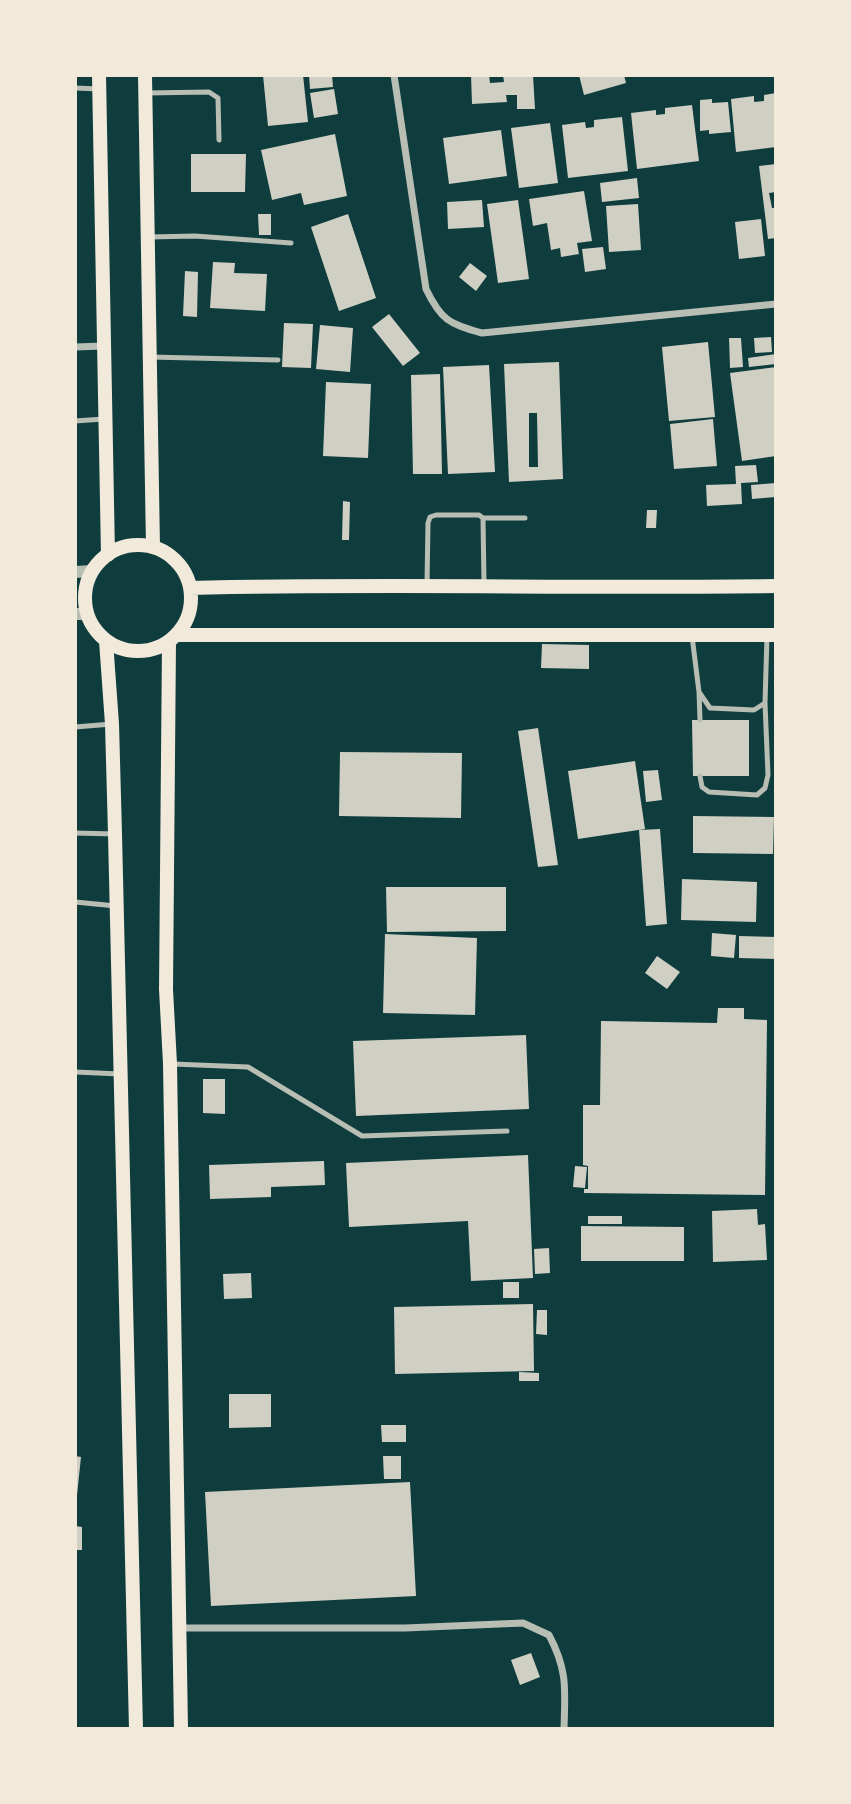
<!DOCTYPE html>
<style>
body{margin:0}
#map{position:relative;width:851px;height:1804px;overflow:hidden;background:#0f3d3e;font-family:Raleway,sans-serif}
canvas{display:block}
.frame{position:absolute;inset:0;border:77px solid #f1e9da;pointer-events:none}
</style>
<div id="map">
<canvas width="851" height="1804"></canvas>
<div class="frame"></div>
</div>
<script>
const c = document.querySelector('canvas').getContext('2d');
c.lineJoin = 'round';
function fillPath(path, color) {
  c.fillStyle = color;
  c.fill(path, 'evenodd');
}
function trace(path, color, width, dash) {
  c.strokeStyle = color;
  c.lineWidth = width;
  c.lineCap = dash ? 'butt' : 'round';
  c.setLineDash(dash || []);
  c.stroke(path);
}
const building = new Path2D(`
 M263,75H303L308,122L268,126Z
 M309,75H332L333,87L310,89Z
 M471,75H489L490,83L504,82L503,75H533L535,109H517V95H506L507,102L472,104Z
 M579,75H624L626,83L584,95Z
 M334,89L338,114L314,118L310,93Z
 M776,93V147L736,152L731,99L754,96V102L764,101V95Z
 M712,99V103L728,102L731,132L709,134V130L700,131V100Z
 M692,105L699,161L637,169L631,113L656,110V115L665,114V108Z
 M622,117L628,171L568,178L562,125L585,122L586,128L594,127V120Z
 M550,123L558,183L519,188L511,128Z
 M501,130L507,176L449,184L443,138Z
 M335,134L347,196L304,205L301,193L272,200L261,150Z
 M191,154H246L245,192H191Z
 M776,164V192L769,193L772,208H776V238L768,239L759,166Z
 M637,178L639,198L602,202L600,183Z
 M584,191L592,241L577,243L579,254L561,257L560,248L551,250L547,223L533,226L529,199Z
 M482,200L484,227L448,229L447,202Z
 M518,200L529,279L498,283L487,204Z
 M638,204L641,250L609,252L606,206Z
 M258,214H271V235H259Z
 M348,214L376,298L339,311L311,227Z
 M761,219L765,256L739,259L735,222Z
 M603,247L606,269L585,272L582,249Z
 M213,262L235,263L234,273L267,274L265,311L210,308Z
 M470,263L487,276L476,291L459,277Z
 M185,271L198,272L197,317L183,316Z
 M389,314L420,353L403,366L372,327Z
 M284,323L313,324L311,368L282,367Z
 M320,325L353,328L350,372L316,369Z
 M771,337L772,352L755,353L754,338Z
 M729,338H741L743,367L730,368Z
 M708,342L715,417L669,421L662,347Z
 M776,354V364L749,367L748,358Z
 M559,362L563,479L509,482L504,364ZM529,413H537L538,467H529Z
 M489,365L495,472L448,474L443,367Z
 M776,367V456L742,461L730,373Z
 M440,374L442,474H413L411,375Z
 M326,382L371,384L368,458L323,456Z
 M713,419L717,466L674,469L670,424Z
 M756,465L758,482L741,483L742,504L707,506L706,485L736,484L735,466Z
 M776,483V497L752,499L751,485Z
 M343,501L350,502L349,540H342Z
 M647,510H657L656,528H646Z
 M542,644L589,645V669L541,668Z
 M692,720H749V776H693Z
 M538,728L558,865L538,867L518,731Z
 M340,752L462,753L461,818L339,816Z
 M635,761L645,829L578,839L568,771Z
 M658,770L662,800L646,802L643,771Z
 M693,816L774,817L773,854L693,853Z
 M660,829L667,924L646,926L639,830Z
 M682,879L757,882L756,922L681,920Z
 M386,887H506V931L387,932Z
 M712,933L736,935L734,958L711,956Z
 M385,934L477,938L475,1015L383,1013Z
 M739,936L776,937V959L739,958Z
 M657,956L680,972L667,989L645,973Z
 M718,1008H744V1019L767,1020L765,1195L584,1193V1189H588V1166L583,1165V1105H600L601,1021L717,1023Z
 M526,1035L529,1109L356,1116L353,1041Z
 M203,1079H225V1114L203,1113Z
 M528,1155L533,1278L471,1281L468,1221L349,1227L346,1163Z
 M324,1161L325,1185L271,1187V1197L210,1199L209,1165Z
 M575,1166L587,1167L585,1188L573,1187Z
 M757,1209L758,1225L765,1224L767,1260L713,1262L712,1211Z
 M588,1216H622V1224H588Z
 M581,1226L684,1227V1261H581Z
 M549,1248L550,1273L535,1274L534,1249Z
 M251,1273L252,1298L224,1299L223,1274Z
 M503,1282H519V1298H503Z
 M533,1304L534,1371L395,1374L394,1307Z
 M537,1310H547V1335L536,1334Z
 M519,1372L539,1373V1381H519Z
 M229,1394H271V1427L229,1428Z
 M381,1425H406V1442H382Z
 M75,1456L81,1457L77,1495H75Z
 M383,1456H401V1479H384Z
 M410,1482L416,1596L211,1606L205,1492Z
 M75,1526L82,1527V1550H75Z
 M531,1653L540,1677L520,1685L511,1660Z`);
const service = new Path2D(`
 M75,88L99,89
 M146,93L209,92L218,98L219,140
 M149,237L195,236L291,243
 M150,357L278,360
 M75,421L104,419
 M483,518H525
 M427,584L428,523L430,517L436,515H479L483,518L484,583
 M692,636L699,692L710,708L754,710L765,703L767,636
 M699,692L700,720
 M75,727L112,724
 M700,776L702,787L709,792L757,795L765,788L768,775L765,703
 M75,833L114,834
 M75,902L116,906
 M173,1064L248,1067L362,1136L507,1131
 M75,1072L120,1074`);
const minor = new Path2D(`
 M394,75L426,289C441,320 449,324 482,333L776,304
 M75,347L104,346
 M181,1628H405L523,1623L549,1635C568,1671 565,1689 564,1729`);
const tertiary = new Path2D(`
 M75,572L93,571
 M75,614H88`);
const secondary = new Path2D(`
 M99,75L108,555
 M145,75L153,547
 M85 598a53 53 0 1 1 106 0a53 53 0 1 1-106 0Z
 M190,588C385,583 581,589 776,586
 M177,635H776
 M106,641L112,724L115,834L136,1729
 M169,642L166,989L170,1064L181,1729`);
fillPath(building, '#cfcfc3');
trace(service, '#b8beb3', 5);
trace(minor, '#b8beb3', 7);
trace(tertiary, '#b8beb3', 12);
trace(secondary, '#f1e9da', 14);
</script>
